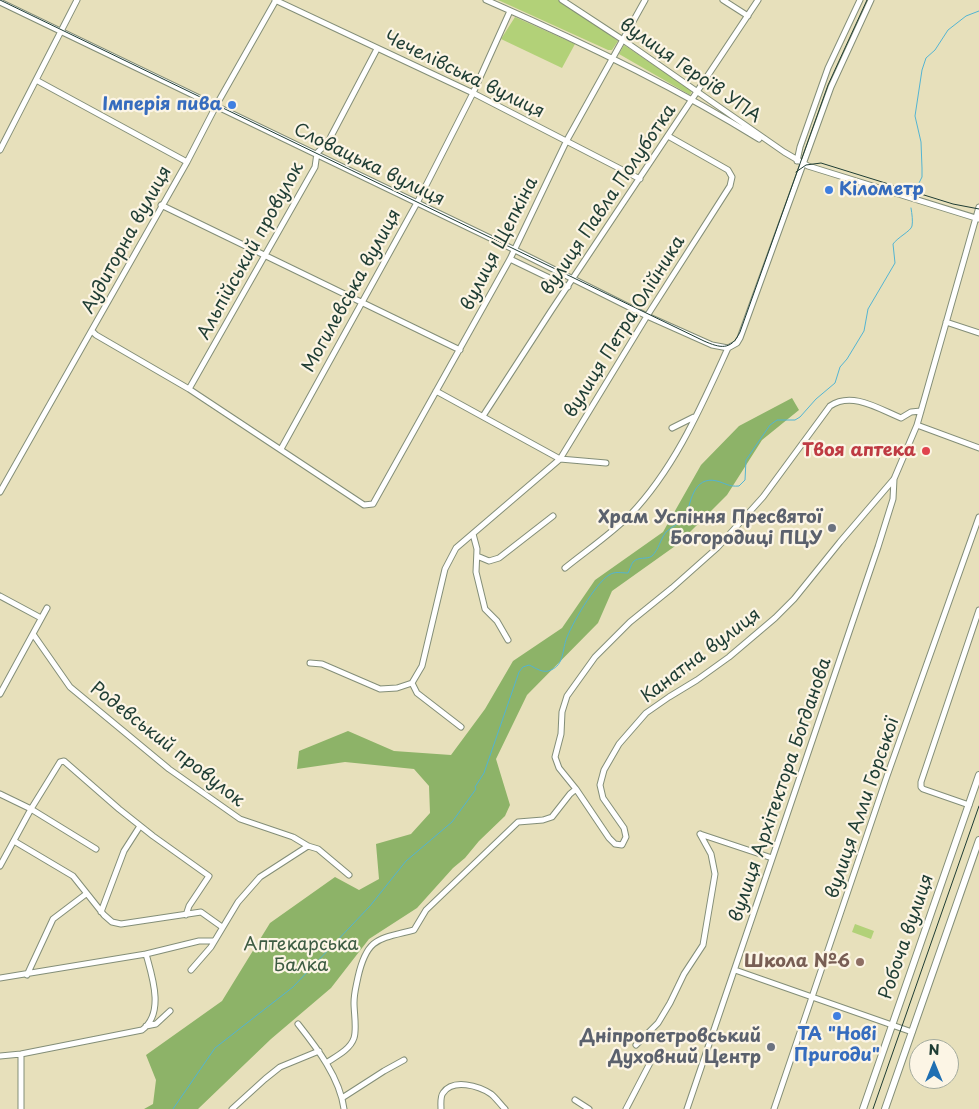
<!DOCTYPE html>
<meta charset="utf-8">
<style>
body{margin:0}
#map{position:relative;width:979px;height:1109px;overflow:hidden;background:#e7e0bb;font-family:"Playpen Sans",sans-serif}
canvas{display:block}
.north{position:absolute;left:909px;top:1039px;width:50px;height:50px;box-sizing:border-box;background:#fcf5e5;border:1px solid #a4ab9e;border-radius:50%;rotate:0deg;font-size:14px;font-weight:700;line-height:20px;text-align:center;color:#1f3d34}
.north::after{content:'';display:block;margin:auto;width:18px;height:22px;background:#1f6fb2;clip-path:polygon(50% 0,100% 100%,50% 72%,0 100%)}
</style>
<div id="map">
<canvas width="979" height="1109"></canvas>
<div class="north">N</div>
</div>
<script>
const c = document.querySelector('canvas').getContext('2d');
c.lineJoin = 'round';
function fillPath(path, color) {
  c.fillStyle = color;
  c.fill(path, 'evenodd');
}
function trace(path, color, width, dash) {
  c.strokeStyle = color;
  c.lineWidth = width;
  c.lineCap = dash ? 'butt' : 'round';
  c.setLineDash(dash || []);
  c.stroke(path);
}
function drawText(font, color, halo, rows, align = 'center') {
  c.font = font + ' "Playpen Sans",sans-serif';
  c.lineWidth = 4.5;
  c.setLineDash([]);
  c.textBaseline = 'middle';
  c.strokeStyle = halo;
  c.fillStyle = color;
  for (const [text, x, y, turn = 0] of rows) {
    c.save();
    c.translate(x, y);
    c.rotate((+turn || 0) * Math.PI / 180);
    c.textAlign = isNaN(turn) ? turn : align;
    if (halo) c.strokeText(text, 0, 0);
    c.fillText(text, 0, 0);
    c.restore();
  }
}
const green = new Path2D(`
 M498,0H561L618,41L612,50H608Z
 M515,17L575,44L562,68L501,39Z
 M624,45L692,91L690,95L619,54Z
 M855,924L874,931L871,939L852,932Z`);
const forest = new Path2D(`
 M792,398L799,410L762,440L727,495L678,544L612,591L598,623L527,695L496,759L510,805L505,816L479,841L465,858L453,868L417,908L369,939L331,988L271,1039L198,1109H144L153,1104L156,1080L146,1055L222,1001L270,923L335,877L359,890L379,879L376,844L411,834L430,813L429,786L414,769L345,762L297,769L299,751L348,731L394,751L451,755L485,709L513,661L562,628L595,580L663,532L701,465L739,426Z`);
const stream = new Path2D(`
 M917,187L922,177V168L921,142L915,116L922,70L926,58L935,50L948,30L966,16L979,11
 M173,1109L215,1048L293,987L370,906L406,861L452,822L476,789L475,787L484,773L519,672L523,667L529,665C536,668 543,674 551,670C564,664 562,652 566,640C571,625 595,584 609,575C615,571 621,573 628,573C630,569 631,565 633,562C639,556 646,560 652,556C659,549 660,540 666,532C672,526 679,524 686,518C690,504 693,475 717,481C725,483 729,487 739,486L745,480L746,460L770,425L777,420H795L800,417L816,399L835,383L840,367L847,359L864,331L868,309L895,263L893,244C898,237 911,231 912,226C913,221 912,214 911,208`);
const minor = new Path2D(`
 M275,0L473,93L640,179
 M486,0C580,41 672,85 759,139
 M562,0L623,40L784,152L808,166L979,219
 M723,0L748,16
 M0,2L515,250L647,316L712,345L728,348
 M36,80L187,162
 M0,150L77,0
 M797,161L800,147L828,68L860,0
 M161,205L460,350
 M510,259L568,287
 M946,322L979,333
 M92,331L96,335L189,389L364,505L373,504L510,259L567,140L645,0
 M189,389L315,167L317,153L328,142L377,49
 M436,391L560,459L606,463
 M483,416L551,311L758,0
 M917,425L979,448
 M672,428L694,417
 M281,449L418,201L473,93L510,11
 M0,492L187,162L217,104L276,0
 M473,534L477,549L476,572L485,609L497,621L508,640
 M477,556L489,561L499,558L553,516
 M565,568C586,551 611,534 630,515C675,468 701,407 728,348L737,343L740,338L831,87L871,0
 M0,596L41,618
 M33,634L70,687L169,769L240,819L293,837L308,846L318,849L349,875
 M310,663L322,664L380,689L397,688L412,683L422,666L445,569L456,548L560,459L647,316L730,186L732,177L728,170L668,136
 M412,683L417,693L461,727
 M0,694L47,608
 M576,789L609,838L615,844L622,845L626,837L624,828L603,798L600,785L604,770L619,744L646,713L669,697L697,680L729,657L775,618L794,599L840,542L894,479L917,425L979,207
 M0,794L31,809L96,849
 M969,805L923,789L921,787V782L979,610
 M700,834L772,858
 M14,841L73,876L104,915L112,922L121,924L201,912L222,927
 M0,866L31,809L60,762L64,761L119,809L153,836L209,876L189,906L186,915
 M101,912L124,851L140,826
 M191,970L211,947L238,902L260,877L308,846
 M735,970L912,1032
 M27,975L53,919L86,894
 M0,978L146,954L199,941H213
 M298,1024C317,1048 340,1078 344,1109
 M146,1026L156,1024L170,1011
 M636,1045L658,1023L670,1003L684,974L703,945L715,874L711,854L700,834
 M0,1056L21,1054L142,1030C165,1013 152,976 146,954
 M326,1063C335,1057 350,1050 354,1038C357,1029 354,1013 354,1003C354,993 356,987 358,977C367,937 379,939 414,930L426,910L518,822L543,820L552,817L570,794L576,789L559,768L555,757L561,734L562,712L567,696L595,657L630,622L672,588L717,548L763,497L830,406C852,391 879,409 901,418L911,412L921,411
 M342,1098L384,1071L404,1060
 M575,1100L589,1109
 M21,1109V1054
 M232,1109L265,1079L280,1067L319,1051
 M441,1109C441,1104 440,1097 443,1093C453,1078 479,1086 491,1094C496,1098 500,1104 505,1109
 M626,1109L650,1063
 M687,1109L878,547L893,499L894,479
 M774,1109L887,776L979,517`);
const major = new Path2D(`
 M863,1109L979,775
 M885,1109L979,840`);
const tram = new Path2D(`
 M0,0L704,341C720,348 731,351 740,332L828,85L867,0
 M796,172L806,165L821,163L953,204L979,209
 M873,1109L979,806`);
const markers = [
 [232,105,5,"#3f7fe0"],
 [829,190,5,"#3f7fe0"],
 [926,451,5,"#e0444e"],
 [832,528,5,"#6b7280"],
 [860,962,5,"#8d6e63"],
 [837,1016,5,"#3f7fe0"],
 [771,1047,5,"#6b7280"]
];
const streetNames = [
 ["вулиця Героїв УПА",690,71,35],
 ["Чечелівська вулиця",464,75,26],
 ["Словацька вулиця",369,165,26],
 ["вулиця Павла Полуботка",609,200,-56],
 ["Аудиторна вулиця",127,240,-61],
 ["вулиця Щепкіна",500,244,-63],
 ["Альпійський провулок",251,251,-61],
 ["Могилевська вулиця",352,291,-61],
 ["вулиця Петра Олійника",625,327,-58],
 ["Канатна вулиця",701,656,-37],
 ["Родевський провулок",167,745,38],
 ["вулиця Архітектора Богданова",781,790,-71],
 ["вулиця Алли Горської",863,808,-71],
 ["Робоча вулиця",907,937,-71]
];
const shopNames = [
 ["Імперія пива",222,105],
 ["Кілометр",839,190,"left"],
 ["ТА \"Нові",837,1035,"center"],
 ["Пригоди\"",837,1056,"center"]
];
const healthNames = [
 ["Твоя аптека",916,451]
];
const worshipNames = [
 ["Храм Успіння Пресвятої",822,518],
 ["Богородиці ПЦУ",822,539],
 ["Дніпропетровський",761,1037],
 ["Духовний Центр",761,1058]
];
const parkNames = [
 ["Аптекарська",301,945],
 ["Балка",301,966]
];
const educationNames = [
 ["Школа №6",850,962]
];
fillPath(green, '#b2d178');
fillPath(forest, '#8db368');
trace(stream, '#53b4d2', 1);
trace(minor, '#838e78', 7);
trace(major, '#838e78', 8);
trace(minor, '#fff', 5);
trace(major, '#fff', 6);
trace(tram, '#1f3d34', 1);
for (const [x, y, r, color] of markers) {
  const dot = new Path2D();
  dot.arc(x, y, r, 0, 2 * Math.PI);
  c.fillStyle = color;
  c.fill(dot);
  trace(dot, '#fcf5e5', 2);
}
drawText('18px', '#1f3d34', '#fcf5e5', streetNames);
drawText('bold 18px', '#366cbe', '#fcf5e5', shopNames, 'right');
drawText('bold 18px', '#be3a42', '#fcf5e5', healthNames, 'right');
drawText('bold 18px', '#5b616d', '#fcf5e5', worshipNames, 'right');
drawText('18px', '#3c5b42', '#fcf5e5', parkNames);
drawText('bold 18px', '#785e54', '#fcf5e5', educationNames, 'right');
</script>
